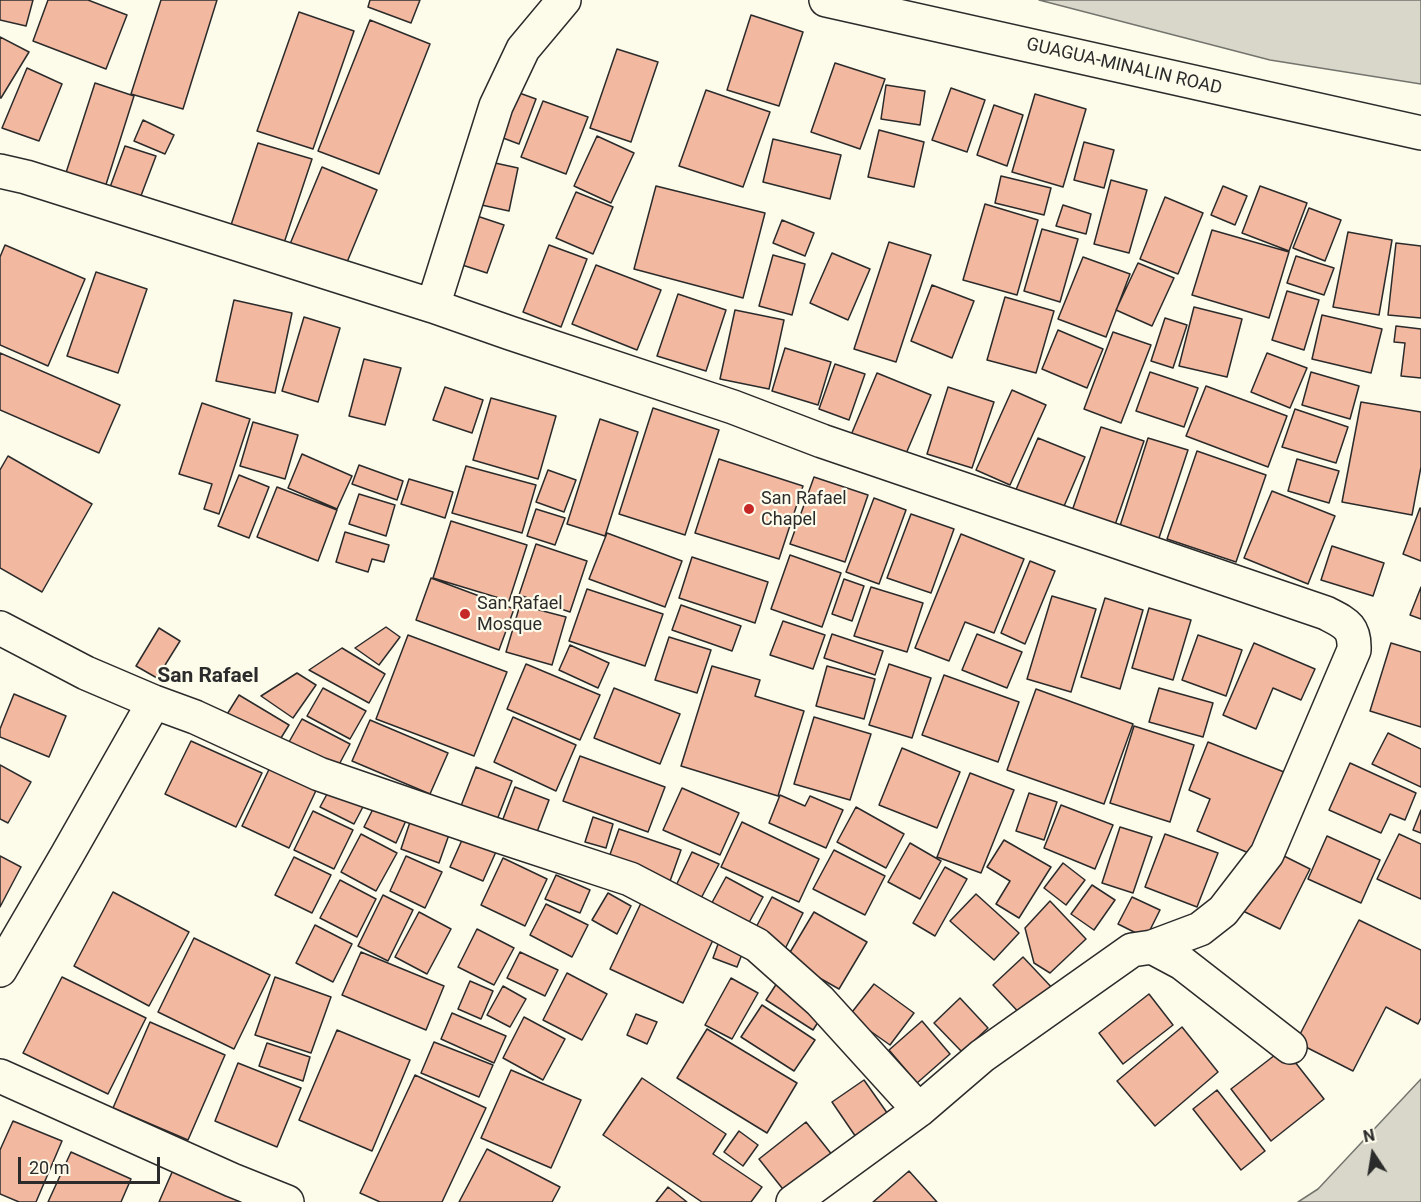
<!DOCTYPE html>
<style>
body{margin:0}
#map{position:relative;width:1421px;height:1202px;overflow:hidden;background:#fdfbea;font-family:Roboto,sans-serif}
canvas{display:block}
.north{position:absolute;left:1343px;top:1124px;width:60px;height:60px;-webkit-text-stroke:4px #fdfbea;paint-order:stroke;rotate:348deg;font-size:16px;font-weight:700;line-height:24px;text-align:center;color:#2b2b2b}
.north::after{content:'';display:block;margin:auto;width:21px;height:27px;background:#2b2b2b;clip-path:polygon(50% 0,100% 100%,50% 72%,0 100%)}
.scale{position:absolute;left:18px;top:1157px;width:142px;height:27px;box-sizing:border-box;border:3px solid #2b2b2b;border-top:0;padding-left:8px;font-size:18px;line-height:21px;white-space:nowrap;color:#2b2b2b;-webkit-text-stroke:4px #fdfbea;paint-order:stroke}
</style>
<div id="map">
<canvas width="1421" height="1202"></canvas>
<div class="north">N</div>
<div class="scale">20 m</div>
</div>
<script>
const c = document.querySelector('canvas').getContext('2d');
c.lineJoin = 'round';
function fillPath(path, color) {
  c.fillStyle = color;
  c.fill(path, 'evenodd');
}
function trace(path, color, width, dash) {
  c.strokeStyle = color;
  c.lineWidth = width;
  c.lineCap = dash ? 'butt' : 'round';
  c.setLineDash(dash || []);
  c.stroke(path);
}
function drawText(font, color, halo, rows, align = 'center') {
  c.font = font + ' Roboto,sans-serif';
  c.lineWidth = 4.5;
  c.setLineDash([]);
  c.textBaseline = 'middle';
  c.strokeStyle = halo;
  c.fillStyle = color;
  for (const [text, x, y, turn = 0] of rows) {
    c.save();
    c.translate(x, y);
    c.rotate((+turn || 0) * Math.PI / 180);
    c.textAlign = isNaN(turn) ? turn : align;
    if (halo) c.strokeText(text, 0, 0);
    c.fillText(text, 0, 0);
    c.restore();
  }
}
const water = new Path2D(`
 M1039,0H1421V84L1270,60Z
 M1421,1079V1202H1298L1318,1189Z`);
const building = new Path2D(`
 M0,0H33L26,26L0,20Z
 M48,0H88L127,15L106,69L33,41Z
 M161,0H217L183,109L131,94Z
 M370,0H420L411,23L368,7Z
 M299,12L354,31L313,149L257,131Z
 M751,15L803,32L779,106L727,90Z
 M370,20L430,44L379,174L318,151Z
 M0,37L29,52L1,98H0Z
 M617,49L658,62L631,142L590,128Z
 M835,63L885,79L860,149L811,132Z
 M27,68L62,84L39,141L2,128Z
 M95,83L134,96L103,194L63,182Z
 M886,85L925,91L920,125L881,119Z
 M951,88L985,100L967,152L932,140Z
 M511,90L536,99L519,144L495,135Z
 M706,90L770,112L743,187L679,166Z
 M1035,94L1086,109L1063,187L1012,172Z
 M543,101L588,117L566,174L521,157Z
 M994,105L1023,115L1007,166L977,155Z
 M143,120L174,135L165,154L134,141Z
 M879,130L924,142L914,187L868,177Z
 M597,136L634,153L611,203L574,186Z
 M773,139L841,155L830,199L763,182Z
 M1084,142L1114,150L1104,188L1074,180Z
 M258,143L312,159L283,246L230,228Z
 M125,146L156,156L139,201L109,190Z
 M486,161L518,168L509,211L477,204Z
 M322,167L377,190L345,267L290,244Z
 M1001,176L1051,188L1044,215L995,203Z
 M1111,180L1147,190L1129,253L1094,244Z
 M656,186L765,213L743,298L634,269Z
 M1223,186L1247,196L1235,225L1211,215Z
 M1260,186L1307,203L1289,251L1242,233Z
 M576,192L613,207L593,254L556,238Z
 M1165,197L1203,213L1178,274L1140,259Z
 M985,204L1038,220L1017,295L963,280Z
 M1063,205L1091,214L1086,234L1056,226Z
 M1309,208L1341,220L1325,261L1293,248Z
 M474,215L504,225L487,273L456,263Z
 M782,220L814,233L805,256L773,243Z
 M1042,229L1078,239L1060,302L1024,291Z
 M1212,230L1289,252L1269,318L1192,295Z
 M1348,232L1392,240L1379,315L1333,307Z
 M889,242L931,255L896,362L854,349Z
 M1396,243L1421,246V318L1388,315Z
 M5,245L85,279L48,366L0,345V257Z
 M549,245L587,259L561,327L523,312Z
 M832,253L870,269L848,320L810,303Z
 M773,255L805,264L792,315L759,306Z
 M1296,256L1334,268L1324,295L1287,283Z
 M1083,257L1130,274L1106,337L1058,319Z
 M1138,263L1174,278L1152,326L1116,310Z
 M596,265L661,290L637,350L572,324Z
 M96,272L147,289L118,373L67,356Z
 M932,285L974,301L952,358L911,341Z
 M1287,291L1319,300L1304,350L1272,340Z
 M678,294L726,310L706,371L657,356Z
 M1005,297L1054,311L1036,373L987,360Z
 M234,300L292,313L275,393L216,381Z
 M1194,307L1242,319L1227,377L1179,366Z
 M735,310L784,320L769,389L720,379Z
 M1322,315L1382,329L1371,373L1312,359Z
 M304,317L340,328L318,402L282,391Z
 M1165,318L1187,325L1173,368L1151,361Z
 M1396,326L1421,329V378L1401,376L1405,343L1394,342Z
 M1058,330L1103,349L1087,388L1042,369Z
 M1113,332L1151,345L1121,423L1084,409Z
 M785,348L831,362L818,405L772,391Z
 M0,353L120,405L99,453L0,410Z
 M1267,353L1307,368L1290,408L1251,392Z
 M364,359L401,368L385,425L349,416Z
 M835,364L865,374L849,420L819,409Z
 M1150,372L1198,388L1184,427L1136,411Z
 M1311,372L1359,386L1350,419L1302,405Z
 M877,373L931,395L905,456L851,435Z
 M1206,386L1287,416L1268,467L1186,436Z
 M445,387L483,400L472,433L433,420Z
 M948,387L994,402L972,468L927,454Z
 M1012,390L1046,405L1010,485L976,470Z
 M491,398L556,416L538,479L473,460Z
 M1361,402L1421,412V467L1412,515L1342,502Z
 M202,403L250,419L219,514L204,509L212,484L179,474Z
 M653,408L719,430L685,535L619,514Z
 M1295,409L1348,427L1336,463L1282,447Z
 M600,419L638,432L605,536L567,524Z
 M253,422L298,435L285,479L240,466Z
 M1101,427L1144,441L1115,525L1072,511Z
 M1038,438L1085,457L1062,511L1015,492Z
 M1148,438L1188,450L1158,541L1119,529Z
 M1197,451L1266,475L1236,562L1167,539Z
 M302,454L352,476L337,509L288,488Z
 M8,456L92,504L42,592L0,568V470Z
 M719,459L803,486L779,559L695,533Z
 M1297,459L1339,471L1329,503L1288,491Z
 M359,465L403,481L397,500L352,484Z
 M466,466L536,485L522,533L452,513Z
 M548,470L576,480L564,512L536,502Z
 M239,475L269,487L249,538L218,526Z
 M814,477L868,495L845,562L790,544Z
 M409,479L453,492L445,518L401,504Z
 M277,487L337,510L318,561L257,537Z
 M1272,491L1335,516L1308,584L1244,558Z
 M359,494L395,505L386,536L349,524Z
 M874,498L906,510L879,584L846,572Z
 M1420,508L1421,509V561L1403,554Z
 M536,509L565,518L555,545L527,536Z
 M911,514L954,529L931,593L887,578Z
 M451,521L527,545L509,601L433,578Z
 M345,532L389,545L384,562L372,559L368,572L336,562Z
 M607,533L682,561L665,607L589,579Z
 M961,534L1024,559L994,633L965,622L949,661L915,648Z
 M536,544L587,561L570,612L519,595Z
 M1332,546L1384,563L1373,596L1321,580Z
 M790,555L841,573L822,627L771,609Z
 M692,557L768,582L755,623L679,598Z
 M1030,561L1055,571L1025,644L1001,633Z
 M431,578L514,609L499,650L416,620Z
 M844,579L864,586L852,621L832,614Z
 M871,587L923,603L907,652L854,636Z
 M1421,587V619L1410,615Z
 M587,589L663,614L645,666L569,641Z
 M1052,596L1096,609L1071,692L1027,679Z
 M1105,598L1143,610L1120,689L1081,677Z
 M520,605L566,617L552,665L506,652Z
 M681,605L741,626L732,651L672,630Z
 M1149,608L1191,620L1173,680L1132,668Z
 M783,621L825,635L813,669L770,655Z
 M386,627L400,637L379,665L355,648Z
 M159,628L180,641L157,678L136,666Z
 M832,634L883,651L875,675L824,658Z
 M977,634L1022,652L1007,688L962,670Z
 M408,635L507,672L474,756L376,719Z
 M1198,635L1242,650L1226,696L1182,680Z
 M669,637L711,650L697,693L655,680Z
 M1254,643L1315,669L1301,700L1273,688L1256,729L1223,715Z
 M1391,643L1421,652V727L1370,711Z
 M570,645L609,663L598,688L559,670Z
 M342,648L385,674L369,703L309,670Z
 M526,664L600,695L580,740L507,709Z
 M889,664L931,678L912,738L869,725Z
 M712,666L760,680L755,696L804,711L778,796L681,766Z
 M827,666L875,679L864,719L816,706Z
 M297,673L316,685L293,718L261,696Z
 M944,675L1019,702L998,762L922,735Z
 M323,688L366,711L350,739L307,716Z
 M614,688L680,714L660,764L594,738Z
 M1159,688L1213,703L1203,737L1149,722Z
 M1036,689L1133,724L1104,804L1007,770Z
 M14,694L66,716L49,757L0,737V729Z
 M239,695L289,725L276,746L226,716Z
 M513,717L576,745L556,791L494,762Z
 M814,717L871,734L850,800L794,784Z
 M302,719L350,744L334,774L285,749Z
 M370,720L448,753L430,794L352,761Z
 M1134,726L1194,745L1170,822L1110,803Z
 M1388,733L1421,749V787L1372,764Z
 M191,741L262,773L236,827L165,794Z
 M1208,742L1284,772L1251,854L1197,831L1210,799L1189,790Z
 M902,748L960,772L937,828L879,805Z
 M580,756L665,787L648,832L563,801Z
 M273,761L320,782L289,848L242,826Z
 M1350,763L1416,793L1405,820L1390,814L1381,833L1329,810Z
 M0,765L31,782L8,823L0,819Z
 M476,767L512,781L495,825L459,811Z
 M970,773L1014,790L981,873L937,857Z
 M333,783L367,799L354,824L320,807Z
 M515,787L549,800L534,840L500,827Z
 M682,788L739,813L720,855L663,830Z
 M1029,793L1057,802L1044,840L1016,831Z
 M780,795L805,806L810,796L843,810L826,848L769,823Z
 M377,801L408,816L396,843L364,827Z
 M1061,805L1113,825L1095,869L1044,848Z
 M856,807L904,834L886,868L837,842Z
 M1421,810V833L1413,830Z
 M313,811L353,830L334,869L294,850Z
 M412,816L451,829L439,863L401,849Z
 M593,817L613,824L606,848L585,842Z
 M742,822L819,859L799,902L721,867Z
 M1120,827L1152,837L1133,893L1102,883Z
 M619,829L681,850L669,884L607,863Z
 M466,831L499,845L483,881L450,867Z
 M361,834L397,853L376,891L341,872Z
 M1165,834L1218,853L1197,907L1145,887Z
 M1399,834L1421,844V899L1377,879Z
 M1327,836L1380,860L1361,903L1308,879Z
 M1004,840L1051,867L1019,918L996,904L1010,881L987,867Z
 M910,843L941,861L920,899L888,882Z
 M834,850L885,876L865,915L813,889Z
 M1274,851L1310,869L1280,929L1243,911Z
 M692,852L719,864L698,904L673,892Z
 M0,856L21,867L0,907Z
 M406,856L442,872L425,908L390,891Z
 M294,857L331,875L312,913L275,895Z
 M503,858L547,879L525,926L481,905Z
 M1063,863L1085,880L1066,905L1044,888Z
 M945,867L967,879L935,936L913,923Z
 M556,875L590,890L580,913L545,899Z
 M726,877L763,897L746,928L709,908Z
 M340,880L376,899L357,937L320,918Z
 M1092,885L1115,900L1094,930L1071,914Z
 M113,892L189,932L149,1006L74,966Z
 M608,893L631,906L617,934L592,920Z
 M976,894L1019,933L994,960L950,921Z
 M383,895L413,910L388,961L358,946Z
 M772,897L803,913L785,949L753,933Z
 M1132,897L1160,910L1146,938L1118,924Z
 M1050,901L1086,939L1050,973L1034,963L1025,928Z
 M641,903L714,938L683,1003L610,969Z
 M546,904L588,925L572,957L530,935Z
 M419,912L451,929L427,974L395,957Z
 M814,912L867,942L839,989L786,959Z
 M1359,920L1421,950V1018L1418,1024L1386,1007L1353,1071L1296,1042Z
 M315,925L352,944L333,982L296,963Z
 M477,929L514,948L494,985L458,967Z
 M721,936L746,944L737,967L713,958Z
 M194,938L270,975L234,1049L158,1012Z
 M361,952L444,986L426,1030L342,995Z
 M520,952L558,970L545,996L507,978Z
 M1023,957L1056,992L1026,1020L993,985Z
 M567,973L607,994L582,1040L543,1020Z
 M62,977L146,1018L108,1094L23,1053Z
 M275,977L331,997L311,1053L255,1035Z
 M731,978L758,993L732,1039L705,1025Z
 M470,981L493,991L481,1019L458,1009Z
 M777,983L824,1013L813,1030L766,1000Z
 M874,984L914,1013L890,1045L849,1016Z
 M503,986L526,999L510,1027L487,1015Z
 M1149,994L1173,1025L1123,1064L1099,1033Z
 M960,998L988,1028L962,1052L934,1023Z
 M762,1005L815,1040L794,1071L741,1037Z
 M452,1013L506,1036L494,1063L441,1039Z
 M636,1014L657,1022L647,1044L627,1035Z
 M524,1017L565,1039L543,1080L503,1058Z
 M922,1021L950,1054L917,1083L889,1050Z
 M150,1022L225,1055L188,1140L113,1108Z
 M1182,1027L1218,1072L1155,1126L1117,1081Z
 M707,1029L797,1083L767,1133L677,1078Z
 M337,1030L410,1060L372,1151L299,1120Z
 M434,1042L493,1065L479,1097L421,1073Z
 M267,1043L310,1057L303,1081L259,1066Z
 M1284,1048L1324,1099L1271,1141L1231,1089Z
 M238,1063L301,1088L277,1147L215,1121Z
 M511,1070L581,1100L551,1168L481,1138Z
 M415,1075L486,1108L442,1202H380L360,1193Z
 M642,1078L726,1134L713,1154L762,1187L751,1202H702L603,1135Z
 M864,1080L890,1117L858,1140L832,1102Z
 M1217,1090L1265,1151L1241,1170L1193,1109Z
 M13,1121L62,1141L36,1202H19L0,1194V1150Z
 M806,1122L833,1156L786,1193L759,1159Z
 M739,1131L758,1145L743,1166L724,1152Z
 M487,1149L560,1187L552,1202H459Z
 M71,1152L131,1179L121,1202H48Z
 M173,1170L246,1202H159Z
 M909,1171L937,1202H873Z
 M668,1187L687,1202H656Z`);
const minor = new Path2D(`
 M0,171L26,177L433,306L510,333L733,407L822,441L1326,613C1345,623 1355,626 1354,650L1267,854L1223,911L1200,929L1152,947
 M433,306L496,106L523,49L564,0
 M0,628L86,673L154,702L195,717L319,774L499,836L630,879L757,945L820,1001L919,1110
 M0,970L67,855L154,702
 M0,1076L232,1180L287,1202
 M793,1202L919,1110L982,1056L1132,950L1152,947L1182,963L1290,1047`);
const secondary = new Path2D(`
 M826,0L1421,133`);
const markers = [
 [749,509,6,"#c62828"],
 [465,614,6,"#c62828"]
];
const streetNames = [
 ["GUAGUA-MINALIN ROAD",1124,67,13]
];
const poiNames = [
 ["San Rafael",761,499],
 ["Chapel",761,520],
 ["San Rafael",477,604],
 ["Mosque",477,625]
];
const quarterNames = [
 ["San Rafael",208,677]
];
fillPath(water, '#d8d7c9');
trace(water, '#74746e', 1.5);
fillPath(building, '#f2b8a0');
trace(building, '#2b2b2b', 1.5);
trace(minor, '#2b2b2b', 36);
trace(secondary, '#2b2b2b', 36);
trace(minor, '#fdfbea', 33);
trace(secondary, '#fdfbea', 33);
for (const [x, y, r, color] of markers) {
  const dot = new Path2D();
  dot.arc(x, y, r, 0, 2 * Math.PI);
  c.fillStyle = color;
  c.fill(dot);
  trace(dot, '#fdfbea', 2);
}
drawText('18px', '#2b2b2b', '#fdfbea', streetNames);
drawText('18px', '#2b2b2b', '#fdfbea', poiNames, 'left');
drawText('bold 21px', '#2b2b2b', '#fdfbea', quarterNames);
</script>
